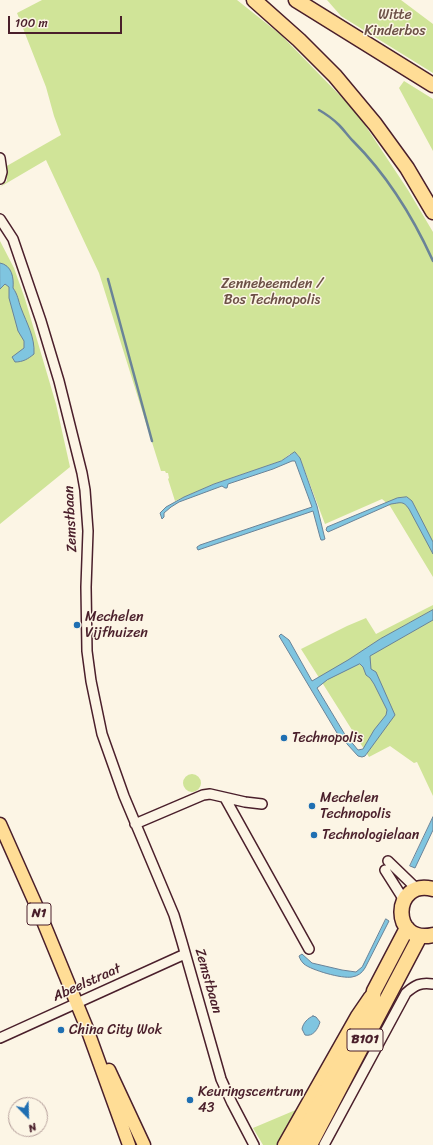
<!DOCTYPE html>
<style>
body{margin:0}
#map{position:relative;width:433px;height:1145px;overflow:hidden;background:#fcf5e5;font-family:Sriracha,sans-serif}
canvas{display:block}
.north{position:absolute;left:8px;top:1097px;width:40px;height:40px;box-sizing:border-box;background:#fcf5e5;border:1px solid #b59f9b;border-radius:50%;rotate:157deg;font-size:11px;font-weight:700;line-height:16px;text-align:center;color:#4a1f2b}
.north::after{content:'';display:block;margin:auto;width:14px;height:18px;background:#1f6fb2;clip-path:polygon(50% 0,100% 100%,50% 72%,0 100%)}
.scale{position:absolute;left:8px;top:16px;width:114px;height:18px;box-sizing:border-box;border:2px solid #4a1f2b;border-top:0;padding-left:5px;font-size:12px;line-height:14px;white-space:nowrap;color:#4a1f2b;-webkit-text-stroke:3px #fcf5e5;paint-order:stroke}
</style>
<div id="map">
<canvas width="433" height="1145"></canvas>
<div class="north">N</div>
<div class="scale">100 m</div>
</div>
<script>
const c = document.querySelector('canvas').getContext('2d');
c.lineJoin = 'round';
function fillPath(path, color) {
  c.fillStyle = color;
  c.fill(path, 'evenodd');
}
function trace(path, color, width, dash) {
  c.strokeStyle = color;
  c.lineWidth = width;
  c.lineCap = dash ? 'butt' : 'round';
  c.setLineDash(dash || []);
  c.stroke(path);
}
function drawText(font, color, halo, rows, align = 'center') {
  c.font = font + ' Sriracha,sans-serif';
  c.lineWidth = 3;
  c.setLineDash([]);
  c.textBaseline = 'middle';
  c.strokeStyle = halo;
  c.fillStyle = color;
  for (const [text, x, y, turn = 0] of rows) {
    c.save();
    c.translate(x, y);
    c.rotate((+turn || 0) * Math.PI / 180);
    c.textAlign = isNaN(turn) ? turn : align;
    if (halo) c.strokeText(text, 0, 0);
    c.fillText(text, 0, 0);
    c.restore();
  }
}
const green = new Path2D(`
 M42,0H237L281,35L357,113L408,190L433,232V577L390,506L382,499L325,524L300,458L297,454H290L281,461L214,484L175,501L168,479L169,478L168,473H166L165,471H161L99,273L46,160L0,187L7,181L5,167L61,135L54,116L46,87L17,13Z
 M327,0H401L433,24V73L341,16Z
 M404,81L433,99V151L399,88Z
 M0,241L14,268L25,299L56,404L70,467L0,524Z
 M433,605V796L417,762L414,763L390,746L369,757L301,649L347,626L366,618L376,634Z
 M183 783a9 9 0 1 1 18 0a9 9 0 1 1-18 0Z
 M298,1109L279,1145H263L253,1128Z`);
const water = new Path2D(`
 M0,263C12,265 14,278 13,288C18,295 18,300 21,308C27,324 35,337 34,354C28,359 23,362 15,362L12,357L24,348V341L18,331L9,298V287L5,284L0,289Z
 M295,452L300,458L317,506L324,535L325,539L323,540H321L320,537L313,511L198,550L197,548V547L200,545L312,507L295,461H292L273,469L228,484L227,488H225L222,486L179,502L171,507L164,513V517L162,519L160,513L166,507L184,497L214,484L281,461Z
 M407,497L412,501L433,542V554L409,509C403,500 400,503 391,504L328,532L326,530L327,527L397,498Z
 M433,610V620L370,656L371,669L376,672L395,715L365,756L362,757L358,756L337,733L279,636L281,634L289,640L312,681L348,660L380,639ZM360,664L363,667L366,675L370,678L374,684L387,710L386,715L374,730L363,749L358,750L344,733L317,688L327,680Z
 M433,817V830L415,868L410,866Z
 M386,919L389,921L365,968C362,973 358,976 352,977C342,979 311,970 304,964C301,961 300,959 299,956L302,954L312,963L342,970L356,972L362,967Z
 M313,1016L316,1017L320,1022C318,1029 313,1037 305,1035L302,1029C303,1023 308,1018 313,1016Z`);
const stream = new Path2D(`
 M319,110C326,114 333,119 339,125C344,130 348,136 353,141C387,175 413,217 433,261
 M108,279L152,441`);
const minor = new Path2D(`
 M0,158L2,172L0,179
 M0,219L13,239L41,321L59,381L82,473L85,490L88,531L86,587L87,651L91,681L102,734L124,796L174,915L182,942L221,1079L232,1103L254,1145
 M225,798L309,949
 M135,824L203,795L210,794L245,802L262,804
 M388,861L417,889
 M385,870L404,900
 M0,1038L185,954
 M324,1145L406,993C415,985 421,982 433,984`);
const major = new Path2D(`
 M0,824L40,914L86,1026L129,1145
 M109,1070L144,1145
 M284,1145L357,1016L370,997`);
const highway = new Path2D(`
 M254,0L299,40L335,76L375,124L407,168L433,212
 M296,0L433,85
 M433,889C392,878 390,945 433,935
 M297,1145L363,1022L372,1001L374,991L407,928
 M310,1145L420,936`);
const markers = [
 [77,625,4,"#1f6fb2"],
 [284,738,4,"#1f6fb2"],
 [312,806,4,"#1f6fb2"],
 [314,835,4,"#1f6fb2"],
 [61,1030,4,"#1f6fb2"],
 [190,1100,4,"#1f6fb2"]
];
const shields = [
 [39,914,24],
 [365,1040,36]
];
const shieldNames = [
 ["N1",39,914],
 ["B101",365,1040]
];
const parkNames = [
 ["Witte",395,15],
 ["Kinderbos",395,31],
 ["Zennebeemden /",272,284],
 ["Bos Technopolis",272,300]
];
const streetNames = [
 ["Zemstbaan",71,519,-93],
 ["Zemstbaan",208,981,74],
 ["Abeelstraat",87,983,-24]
];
const poiNames = [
 ["Mechelen",85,617],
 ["Vijfhuizen",85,633],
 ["Technopolis",292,738],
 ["Mechelen",320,798],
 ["Technopolis",320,814],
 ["Technologielaan",322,835],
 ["China City Wok",69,1030],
 ["Keuringscentrum",198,1092],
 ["43",198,1108]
];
fillPath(green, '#d0e498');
fillPath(water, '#7fc5e0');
trace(water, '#6a8398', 1);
trace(stream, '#6a8398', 2.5);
trace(minor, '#4a1f2b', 12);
trace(major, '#4a1f2b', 15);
trace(highway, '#4a1f2b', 17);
trace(minor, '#fcf5e5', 9);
trace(major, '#ffdd96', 12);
trace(highway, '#ffdd96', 14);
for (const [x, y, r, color] of markers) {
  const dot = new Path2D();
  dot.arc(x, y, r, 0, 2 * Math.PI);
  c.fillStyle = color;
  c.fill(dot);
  trace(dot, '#fcf5e5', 1.5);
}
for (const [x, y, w] of shields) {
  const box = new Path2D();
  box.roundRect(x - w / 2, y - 11, w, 22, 3);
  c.fillStyle = '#fcf5e5';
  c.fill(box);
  trace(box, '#4a1f2b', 1);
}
drawText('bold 13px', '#4a1f2b', null, shieldNames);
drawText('14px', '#6c5046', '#fcf5e5', parkNames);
drawText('14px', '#4a1f2b', '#fcf5e5', streetNames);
drawText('14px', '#4a1f2b', '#fcf5e5', poiNames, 'left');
</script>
